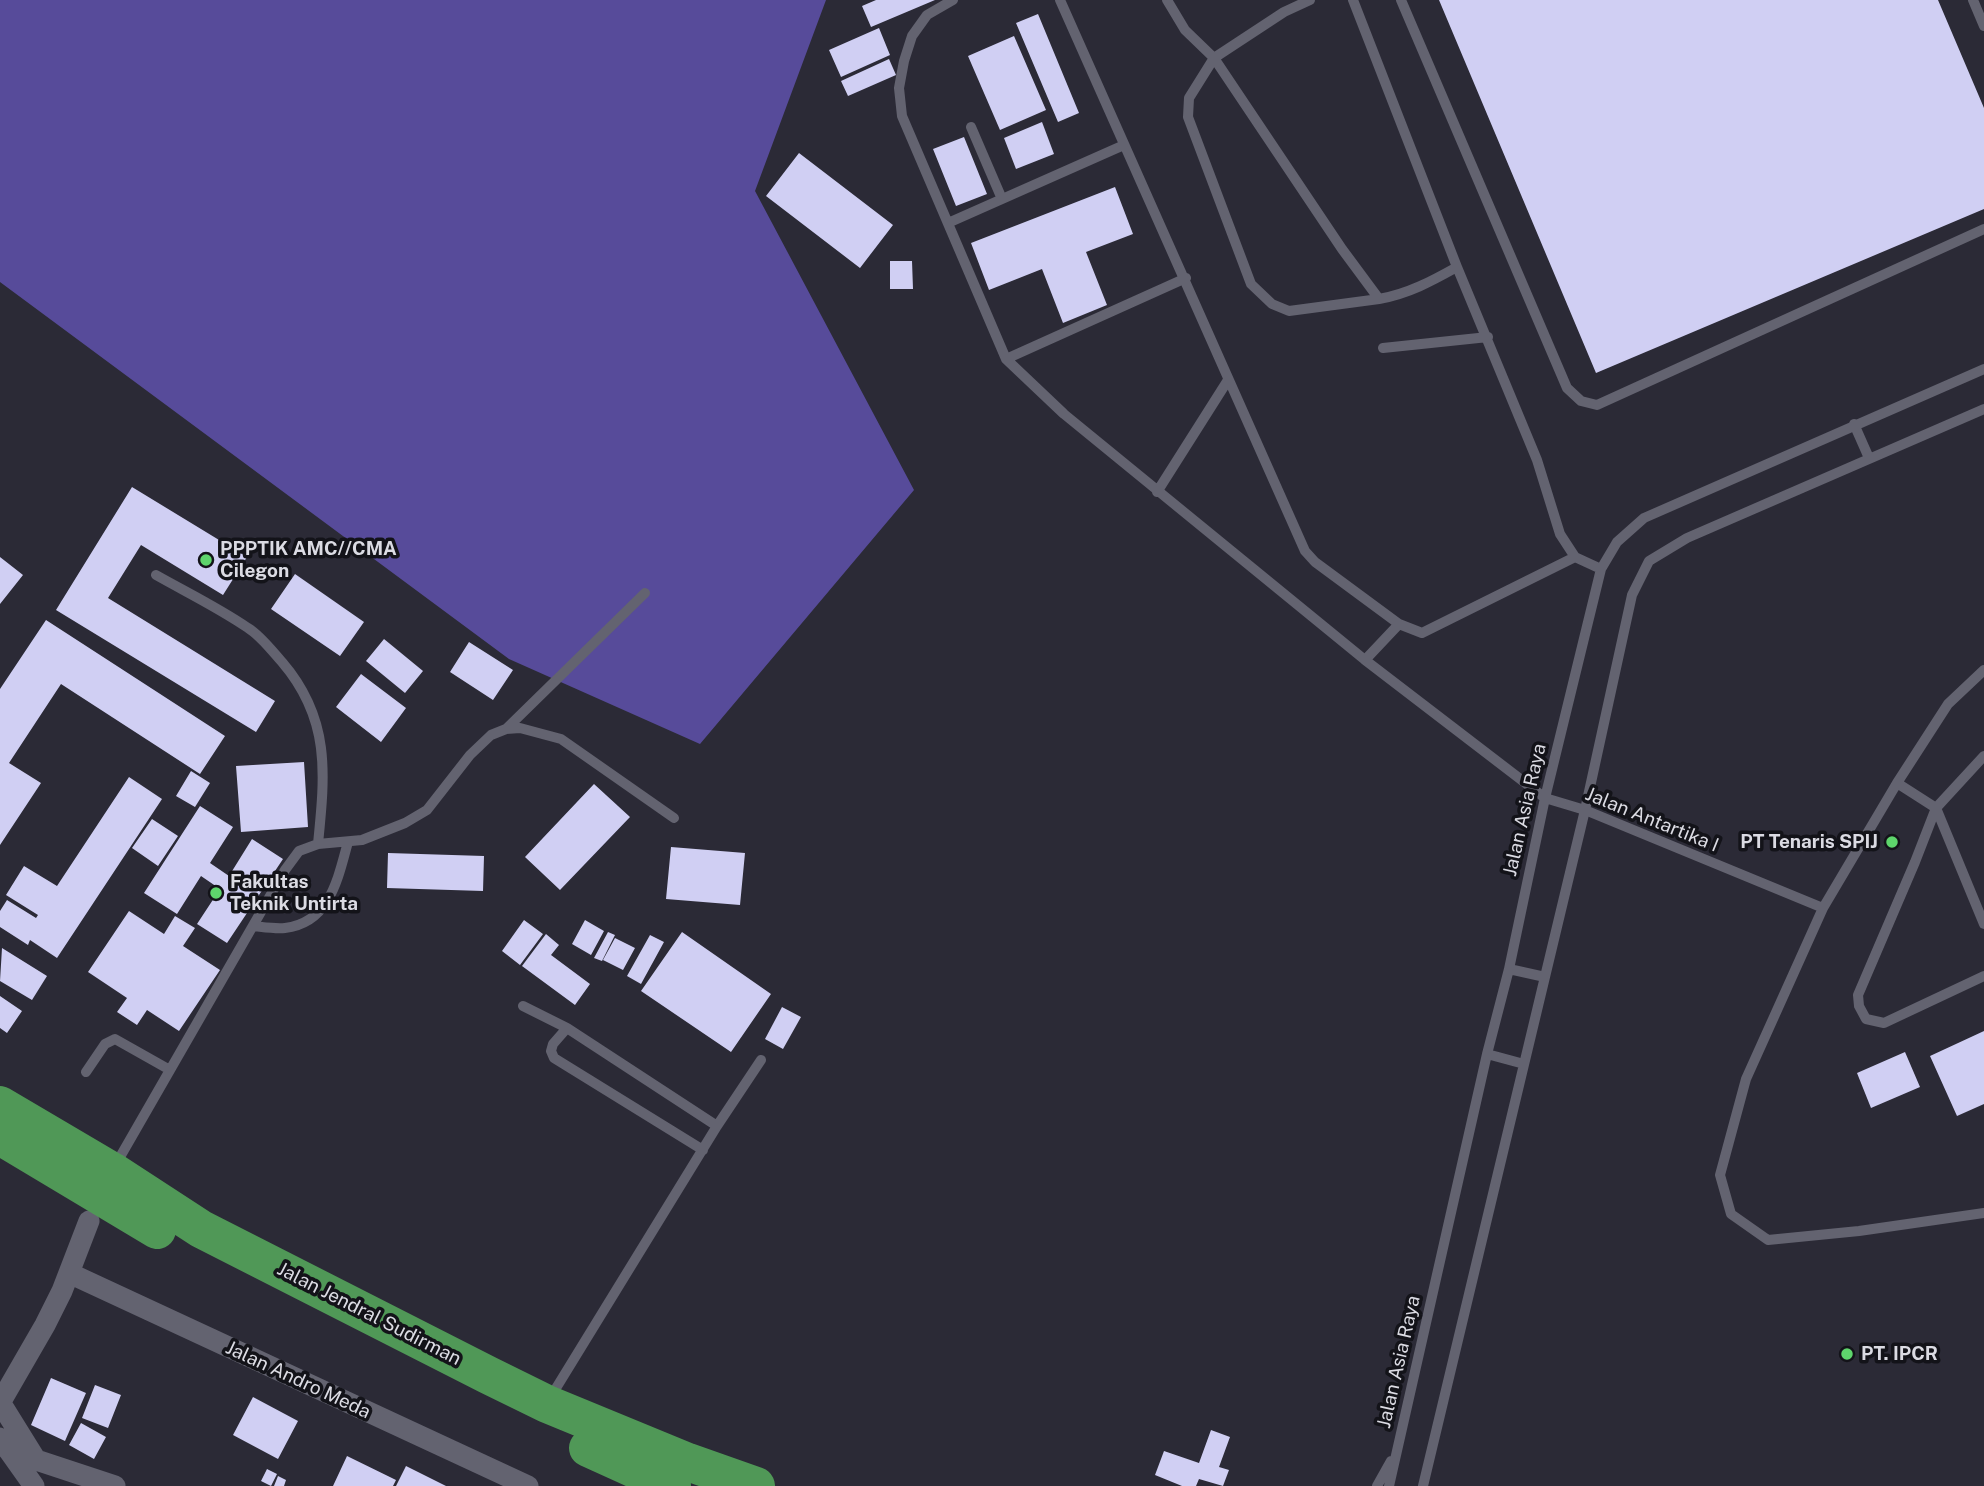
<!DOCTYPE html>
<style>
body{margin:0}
canvas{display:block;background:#2b2a36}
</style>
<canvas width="1984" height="1486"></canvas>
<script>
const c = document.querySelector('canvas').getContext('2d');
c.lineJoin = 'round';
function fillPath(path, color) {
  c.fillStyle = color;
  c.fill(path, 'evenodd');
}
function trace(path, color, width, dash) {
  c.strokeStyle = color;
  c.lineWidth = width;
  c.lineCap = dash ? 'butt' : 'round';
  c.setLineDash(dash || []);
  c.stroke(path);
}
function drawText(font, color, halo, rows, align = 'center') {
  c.font = font + ' "Public Sans",sans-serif';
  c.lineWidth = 7;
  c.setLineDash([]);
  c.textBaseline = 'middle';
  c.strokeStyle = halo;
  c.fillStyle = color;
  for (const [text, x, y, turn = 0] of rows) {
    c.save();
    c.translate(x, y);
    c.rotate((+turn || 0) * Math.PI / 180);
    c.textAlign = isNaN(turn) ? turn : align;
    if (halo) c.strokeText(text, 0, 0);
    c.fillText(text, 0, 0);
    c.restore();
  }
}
const forest = new Path2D(`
 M0,0H826L755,191L914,490L700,744L509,659L0,282Z`);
const building = new Path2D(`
 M876,0H935L871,27L862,6Z
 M1439,0H1938L1984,108V209L1596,373Z
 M1038,14L1079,113L1058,122L1016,23Z
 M879,28L890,55L841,77L829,50Z
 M1014,36L1046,110L1000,130L968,56Z
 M889,59L896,75L848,96L841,81Z
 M1042,122L1054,154L1016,169L1004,138Z
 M964,137L987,194L956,206L933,149Z
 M799,153L893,225L860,268L766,196Z
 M1115,187L1133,234L1086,252L1107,305L1063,323L1042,269L989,290L971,243Z
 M890,261H912L913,289H890Z
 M132,487L247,557L223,595L141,545L108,598L275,701L256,732L56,610Z
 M0,557L23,575L0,604Z
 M295,574L364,622L340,656L271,609Z
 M46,620L225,736L200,774L61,684L9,763L41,783L0,845V689Z
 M384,639L423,671L405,693L366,661Z
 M469,642L513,670L493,700L450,672Z
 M361,674L406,708L381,742L336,707Z
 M304,762L308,827L241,832L236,766Z
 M191,771L210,783L195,807L176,796Z
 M129,777L162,799L57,958L30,940L28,945L0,927V911L7,900L36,918L38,915L6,895L24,866L57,886Z
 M594,784L630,817L560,890L525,857Z
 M200,806L233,827L210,863L229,876L252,839L283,859L227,943L197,924L220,889L201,876L177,914L144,893Z
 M152,819L178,836L158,866L132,848Z
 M671,847L745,853L740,905L666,899Z
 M388,853L484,856L483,891L387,888Z
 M129,911L164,934L175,916L195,928L183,946L220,970L179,1031L147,1010L137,1025L117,1012L127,998L88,972Z
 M524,920L543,934L520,965L502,951Z
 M585,920L604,931L591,955L572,944Z
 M608,932L615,935L602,961L594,958Z
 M682,932L771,994L731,1052L641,991Z
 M546,934L559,945L551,955L590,984L575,1005L522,966Z
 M650,935L664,942L641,984L627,976Z
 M615,938L635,948L623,970L603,960Z
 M2,948L47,976L32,1000L0,981Z
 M0,996L22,1011L7,1033L0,1028Z
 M782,1007L801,1017L783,1049L765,1039Z
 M1984,1031V1104L1957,1116L1930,1056Z
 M1905,1052L1920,1087L1871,1108L1857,1073Z
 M51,1378L86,1393L65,1441L31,1425Z
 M95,1385L121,1395L108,1428L82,1418Z
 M253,1397L298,1421L278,1459L233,1435Z
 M81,1423L106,1437L94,1459L69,1445Z
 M1211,1430L1230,1437L1219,1467L1229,1470L1223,1486L1199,1479L1196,1486H1182L1155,1475L1164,1451L1199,1463Z
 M347,1456L396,1480L393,1486H333Z
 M406,1466L446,1486H396Z
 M267,1469L277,1474L271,1486L261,1481Z
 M278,1476L286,1480L284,1486H274Z`);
const lane = new Path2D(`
 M953,0L927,15L912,36L904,61L899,88L902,116L1006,359L1064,414L1365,660L1545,798L1585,810L1823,908
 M1060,0L1305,551L1315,562L1399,624L1422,633L1575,557L1601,569
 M1167,0L1185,30L1214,58L1342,249L1379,299C1408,294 1432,281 1457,267
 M1310,0L1284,12L1214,58L1189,98L1188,117L1251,284L1272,304L1289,311L1379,299
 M1353,0L1457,267L1537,460L1560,534L1575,557
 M1401,0L1567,388L1581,401L1597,405L1984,229
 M1973,0L1984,26
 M971,127L1002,199
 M948,223L1124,145
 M1383,348L1488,337
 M1006,359L1186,278
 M1854,424L1869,458
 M1157,492L1228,380
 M156,575C186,592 219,608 248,628C261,636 272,651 282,662C331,719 325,774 318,844
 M1365,660L1399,624
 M1984,670L1948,704L1897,783L1823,908L1746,1079L1720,1175L1731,1214L1768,1240L1859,1231L1984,1213
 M506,729L645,593
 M1897,783L1936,808L1984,756
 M1936,808L1915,862L1858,995L1859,1006L1866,1019L1884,1023L1984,976
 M1936,808L1984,924
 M253,926C263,927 275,929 285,928C330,923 338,878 348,842
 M1509,969L1545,977
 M523,1006L567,1028L717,1126L550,1398
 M567,1028L553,1044L551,1051L554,1058L703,1150
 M1487,1054L1524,1064
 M86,1072L105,1044L115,1039L170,1070
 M717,1126L761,1060
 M116,1164L285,870L299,851L318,844L362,840L405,823L427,810L470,755L491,735L506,729L520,728L561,739L674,818
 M1377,1486L1391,1461
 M1389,1486L1487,1054L1509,969L1545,798L1601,569L1617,542L1644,518L1984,369
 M1423,1486L1585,810L1632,595L1649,561L1687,538L1984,409`);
const street = new Path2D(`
 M69,1273L528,1486
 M0,1402L36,1460
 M0,1403L45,1325L62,1291L89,1221
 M0,1438L34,1486
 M9,1451L115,1486`);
const highway = new Path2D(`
 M0,1105L112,1171L201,1229L488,1375L547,1404L688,1462L756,1486
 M10,1142L157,1230
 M588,1448L672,1486`);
const markers = [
 [206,560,7,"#5ed56c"],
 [1892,842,7,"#5ed56c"],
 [216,893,7,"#5ed56c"],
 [1847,1354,7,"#5ed56c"]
];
const poiNames = [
 ["PPPTIK AMC//CMA",220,549],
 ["Cilegon",220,571],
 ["PT Tenaris SPIJ",1878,842,"right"],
 ["Fakultas",230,882],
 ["Teknik Untirta",230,904],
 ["PT. IPCR",1861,1354]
];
const streetNames = [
 ["Jalan Asia Raya",1525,810,-77],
 ["Jalan Antartika I",1652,820,22],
 ["Jalan Jendral Sudirman",369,1314,27],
 ["Jalan Asia Raya",1399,1362,-77],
 ["Jalan Andro Meda",298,1380,25]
];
fillPath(forest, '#574b9a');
fillPath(building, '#d0cff3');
trace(lane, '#636370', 10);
trace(street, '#636370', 21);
trace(highway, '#509857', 38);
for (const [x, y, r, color] of markers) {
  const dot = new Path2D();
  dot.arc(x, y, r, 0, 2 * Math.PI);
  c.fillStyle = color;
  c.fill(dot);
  trace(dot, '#131319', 2.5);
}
drawText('bold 19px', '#dbdbe3', '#131319', poiNames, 'left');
drawText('19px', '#dbdbe3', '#131319', streetNames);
</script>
